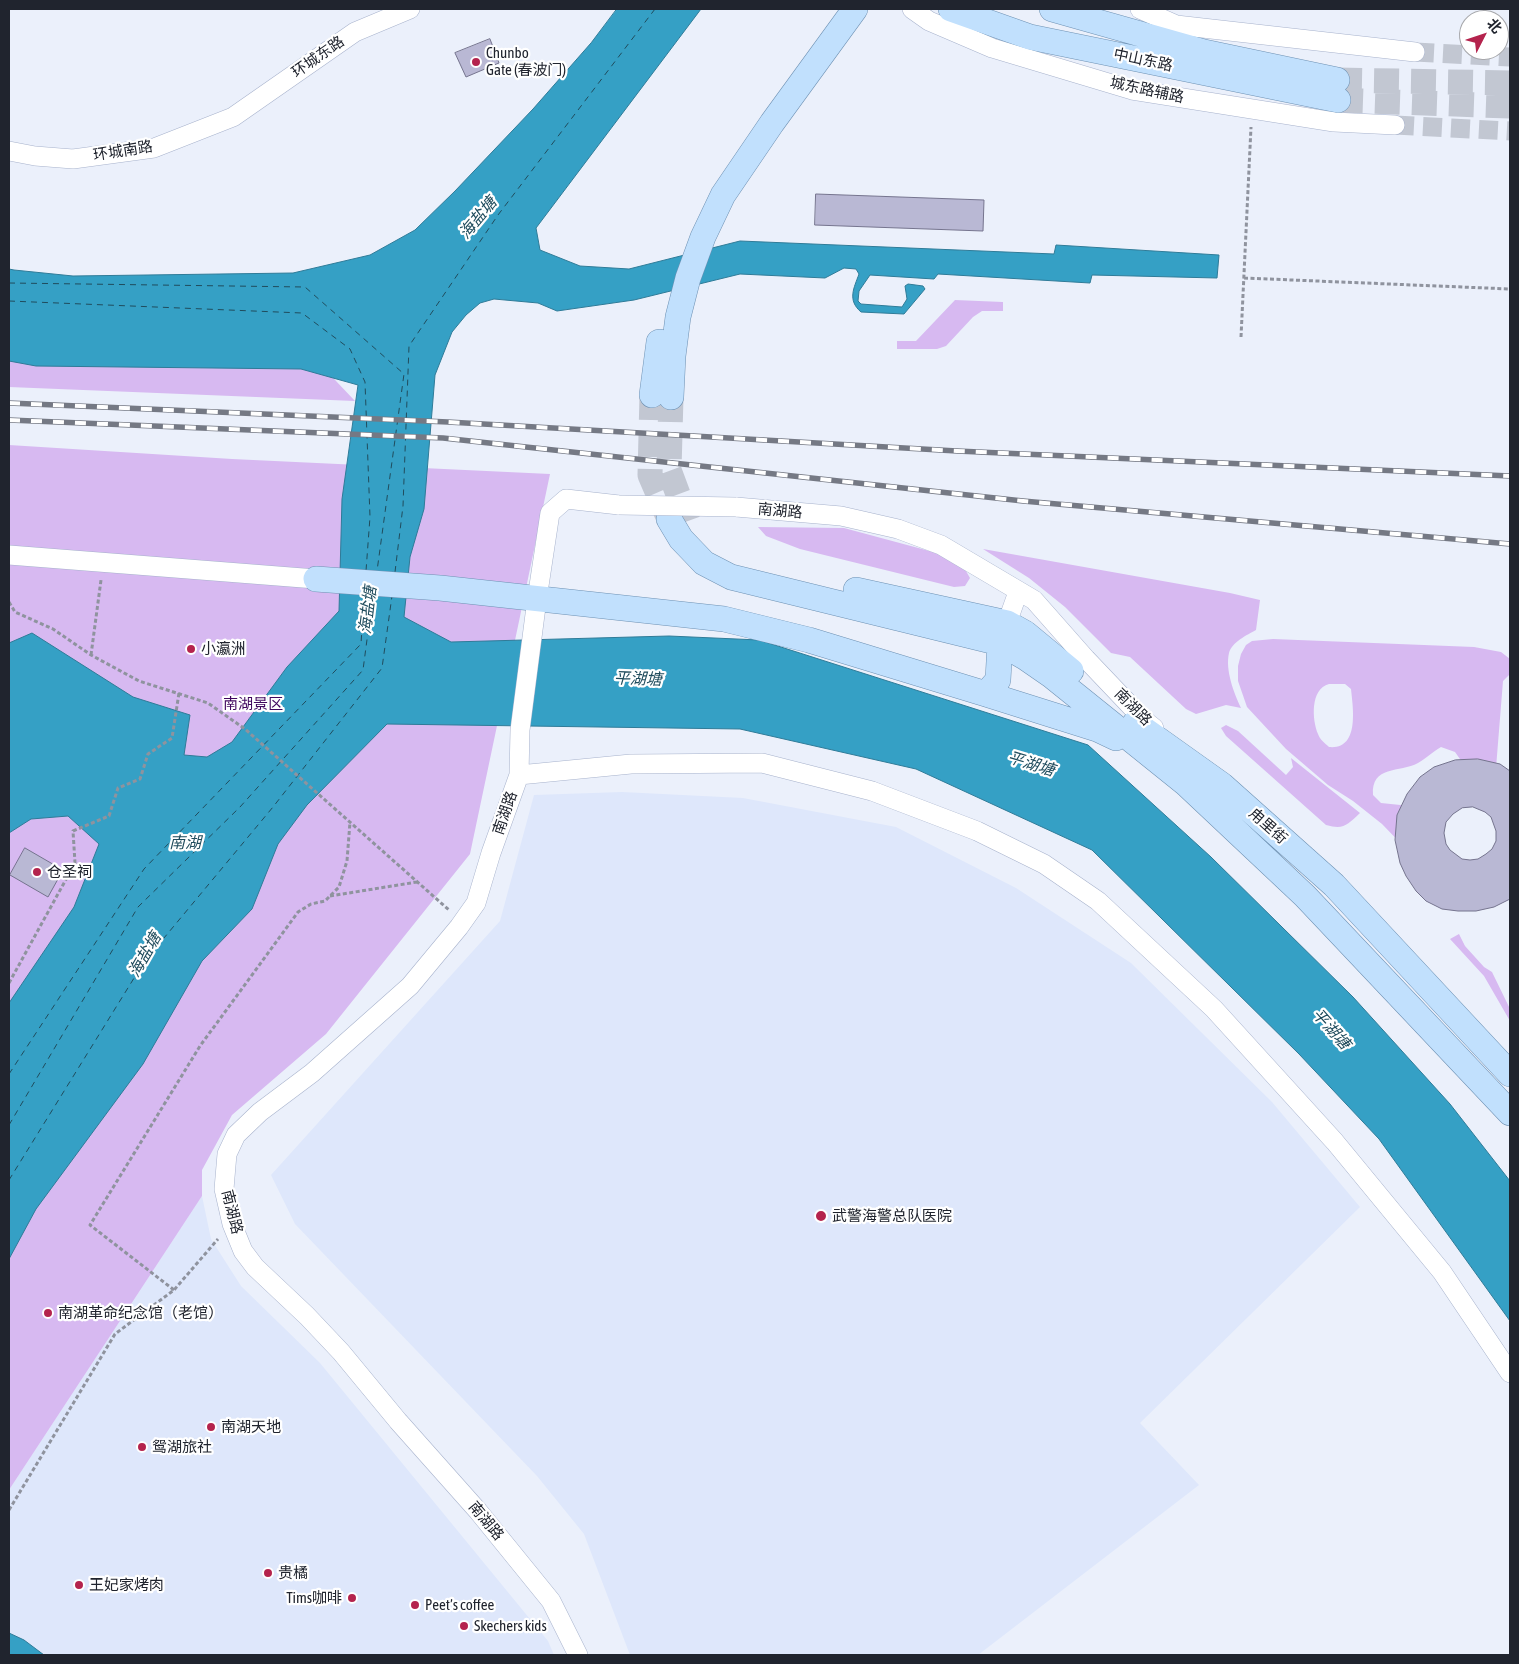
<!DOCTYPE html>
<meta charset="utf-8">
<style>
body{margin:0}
#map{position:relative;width:1519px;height:1664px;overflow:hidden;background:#ebf0fb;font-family:"Asap Condensed","Noto Sans SC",sans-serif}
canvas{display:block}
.frame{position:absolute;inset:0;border:10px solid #20242e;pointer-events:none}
.north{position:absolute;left:1459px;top:10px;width:50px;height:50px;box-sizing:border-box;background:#fff;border:1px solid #a6a7ab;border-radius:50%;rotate:49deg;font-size:14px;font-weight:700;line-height:20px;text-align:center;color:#20242e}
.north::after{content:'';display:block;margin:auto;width:18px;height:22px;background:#b4234d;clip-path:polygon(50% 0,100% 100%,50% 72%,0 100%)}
</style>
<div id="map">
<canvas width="1519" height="1664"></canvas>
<div class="frame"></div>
<div class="north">北</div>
</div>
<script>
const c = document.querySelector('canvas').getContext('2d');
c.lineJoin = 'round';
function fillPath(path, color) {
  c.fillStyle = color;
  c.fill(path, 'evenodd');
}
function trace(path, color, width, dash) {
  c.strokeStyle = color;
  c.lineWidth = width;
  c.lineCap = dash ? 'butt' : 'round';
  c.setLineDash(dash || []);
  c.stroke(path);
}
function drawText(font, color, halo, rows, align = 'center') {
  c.font = font + ' "Asap Condensed","Noto Sans SC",sans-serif';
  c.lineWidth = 4.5;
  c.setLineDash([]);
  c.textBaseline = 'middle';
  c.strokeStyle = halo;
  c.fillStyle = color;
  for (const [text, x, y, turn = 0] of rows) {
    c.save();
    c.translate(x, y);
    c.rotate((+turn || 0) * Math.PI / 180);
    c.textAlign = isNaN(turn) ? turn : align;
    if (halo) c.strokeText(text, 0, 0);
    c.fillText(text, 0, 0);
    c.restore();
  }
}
const built = new Path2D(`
 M622,792L743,798L896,827L1016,888L1131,963L1272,1102L1360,1207L1140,1423L1199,1485L978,1655H630L584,1534L537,1476L295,1224L271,1175L500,921L534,795Z
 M202,1196L211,1239L241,1286L320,1363L548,1641L554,1655H9V1490Z`);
const green = new Path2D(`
 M955,300L1003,302V311H982L973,317L946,346L937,349H897V341H916Z
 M9,338L318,362L355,401L9,387Z
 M9,445L232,459L550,474L470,854L326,1034L232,1115L202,1170V1196L9,1490Z
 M758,527L844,528L948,556L963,566L970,578L965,586L954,587L800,549L766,536Z
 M983,549L1230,593L1260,600L1256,630C1247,635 1232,642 1229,653C1225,670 1234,693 1241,708L1226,705L1196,714L1186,709L1130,657L1111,653L1065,607L1029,578Z
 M1273,639L1474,647L1501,652L1510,659V674L1503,681L1496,768L1467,769L1455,752L1441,747C1432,752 1427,758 1418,763C1400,773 1371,765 1373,795L1381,803L1420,807L1411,854L1382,824L1353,801L1328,785L1286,749L1247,707L1238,681V666L1241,654L1246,645L1252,641ZM1329,684H1345L1351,689C1353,708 1360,750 1329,747C1325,743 1320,740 1318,734C1312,720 1310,689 1329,684Z
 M1226,725L1238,731L1286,775L1293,767L1291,758L1360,813C1347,825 1344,830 1326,825L1226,736L1221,728Z
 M1459,934L1465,946L1484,967L1492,972L1510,1009V1021L1484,976L1450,939Z`);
const water = new Path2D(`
 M617,9H701L536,228L540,250L580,266L629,269L740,241L1054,254L1056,245L1219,255L1217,278L1092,275L1090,283L938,274L934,279L870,275L859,291L858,301L861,304L902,307L907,299L905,286L908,284L923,286L925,289L904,314L861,312C847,300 854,288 859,274L856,269L844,268L825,278L740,274L634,300L557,311L538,303L494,299L480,303L466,315L452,332L435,375L424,509L410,557L404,617L451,642L669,636L759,640L1088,745L1211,857L1353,997L1450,1104L1510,1181V1321L1379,1139L1299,1054L1092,850L916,769L740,729L387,724L307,805L278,844L252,909L202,961L143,1064L36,1209L9,1259V1003L74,907L99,844L68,816L31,819L9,833V643L32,633L133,697L190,715L184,755L207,757L232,742L287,667L339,611L342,499L358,385L301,369L36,366L9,361V269L14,270L73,276L293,273L370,255L415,230L455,191L533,109L591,43Z
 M9,1633L24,1640L44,1655H9Z`);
const ferry = new Path2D(`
 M9,283L305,287L404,374L377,571
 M9,301L302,313L350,349L365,382L370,517L366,571
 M395,572L403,506L409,346L498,215L655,9
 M9,1074L144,869L361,644L364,595
 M9,1125L138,907L240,807L363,670L373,594
 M9,1180L144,962L273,807L382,668L392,596`);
const building = new Path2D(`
 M490,39L499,63L466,77L455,53Z
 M816,194L984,200L983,231L815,225Z
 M1478,759L1500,764L1510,771V899L1494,907L1476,911H1458L1442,909L1426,901L1416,891L1406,876L1400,863L1395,840L1397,815L1407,794L1420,777L1434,767L1455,760ZM1473,807L1485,812L1491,817L1496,831V841L1492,849L1486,854L1478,859L1470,860L1462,859L1450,850L1446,844L1444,833L1446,822L1453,814L1462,808Z
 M25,848L63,870L48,897L10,875Z`);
const minorTunnel = new Path2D(`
 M1415,52L1510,57
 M1395,125L1510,131`);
const majorTunnel = new Path2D(`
 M1337,80L1510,83
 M1338,100L1510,106
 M652,395L650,475L669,519
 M671,397L669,470L688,521`);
const path = new Path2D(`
 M1244,278L1510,289
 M1241,337L1251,127
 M9,602L15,612L53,629L91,655L139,681L208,703L245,729L449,910
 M91,655L101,580
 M330,896L417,882
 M9,983L75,863L73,831L109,816L118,788L140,779L148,754L172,738L179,693
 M174,1290L90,1225L200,1046L298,912L311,904L325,901L339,887L347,861L350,822
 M9,1510L115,1334L174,1290L218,1239`);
const minor = new Path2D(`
 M912,9L929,21L992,48L1132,90L1334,122L1395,125
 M1140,9L1176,25L1415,52
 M9,151L35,156L73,159L154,148L233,117L355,32L410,9
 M736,507L841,516L898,529L941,545L1034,600L1086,659L1144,720L1154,728
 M9,555L316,579
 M1007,623L1018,592
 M519,775L631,764L762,763L872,791L977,831L1044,864L1098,901L1214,1009L1335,1142L1442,1272L1510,1373
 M578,1655L551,1601L478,1511L398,1421L341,1352L307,1316L255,1267L243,1251L232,1224L224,1189L227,1154L236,1135L260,1112L312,1073L410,986L459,927L476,903L491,853L519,775L520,730L537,599L550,513L566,499L619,505`);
const major = new Path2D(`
 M951,9L1030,37L1338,100
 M1052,9L1204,52L1337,80
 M652,395L659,342
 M671,397L673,356L678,317L688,278L703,237L723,195L772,123L855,9
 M669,519L681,539L704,563L731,577L1000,643L1026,658L1052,676L1185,783L1305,896L1510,1113
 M316,579L440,588L724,619L809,640L986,694L1097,729L1116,738
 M856,590L1007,623L1025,633L1071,671
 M986,694L998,680L1000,643
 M1135,723L1222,785L1334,885L1510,1074`);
const rail = new Path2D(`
 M9,403L448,422L957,451L1510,476
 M9,420L443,438L1023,501L1510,544`);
const minorBridge = new Path2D(`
 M619,505L736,507`);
const markers = [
 [476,62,5,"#b4234d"],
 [191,649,5,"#b4234d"],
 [37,872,5,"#b4234d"],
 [821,1216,6,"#b4234d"],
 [48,1313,5,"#b4234d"],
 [211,1427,5,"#b4234d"],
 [142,1447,5,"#b4234d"],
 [268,1573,5,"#b4234d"],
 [79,1585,5,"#b4234d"],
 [352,1598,5,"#b4234d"],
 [415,1605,5,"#b4234d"],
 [464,1626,5,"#b4234d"]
];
const poiNames = [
 ["Chunbo",486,53],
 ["Gate (春波门)",486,70],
 ["小瀛洲",201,649],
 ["仓圣祠",47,872],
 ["武警海警总队医院",832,1216],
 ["南湖革命纪念馆（老馆）",58,1313],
 ["南湖天地",221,1427],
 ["鸳湖旅社",152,1447],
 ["贵橘",278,1573],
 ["王妃家烤肉",89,1585],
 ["Tims咖啡",342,1598,"right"],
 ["Peet’s coffee",425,1605],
 ["Skechers kids",474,1626]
];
const streetNames = [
 ["环城东路",318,57,-35],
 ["中山东路",1143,60,12],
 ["城东路辅路",1147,90,12],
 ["环城南路",123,151,-9],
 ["南湖路",780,511,5],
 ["南湖路",1133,707,45],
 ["南湖路",505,813,-71],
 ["甪里街",1268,826,42],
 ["南湖路",232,1212,76],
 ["南湖路",486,1521,50]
];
const parkNames = [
 ["南湖景区",253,704]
];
const waterNames = [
 ["海盐塘",478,218,-50],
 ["海盐塘",368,610,-83],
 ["平湖塘",638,679,2],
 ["平湖塘",1031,764,17],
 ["南湖",185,843],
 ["海盐塘",145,955,-60],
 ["平湖塘",1331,1029,48]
];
fillPath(built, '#dee7fb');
fillPath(green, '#d7b9f1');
fillPath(water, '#35a0c5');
trace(water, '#2f7b98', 1);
trace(ferry, '#204c5d', 1, [6, 5]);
fillPath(building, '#b9b8d4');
trace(building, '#75748e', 1);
trace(minorTunnel, '#c2c7d2', 19, [19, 9]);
trace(majorTunnel, '#c2c7d2', 25, [25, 12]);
trace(minor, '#a7b2cc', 20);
trace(major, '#6e91b3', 26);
trace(path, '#8f939e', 3, [4, 2.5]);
trace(minor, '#fff', 19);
trace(major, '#c1e0fd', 25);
trace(rail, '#757984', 5.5);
trace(rail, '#fff', 4, [11]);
trace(minorBridge, '#a7b2cc', 20, []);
trace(minorBridge, '#fff', 19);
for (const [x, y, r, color] of markers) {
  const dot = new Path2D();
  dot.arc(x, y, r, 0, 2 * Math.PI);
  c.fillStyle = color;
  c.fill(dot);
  trace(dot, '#fff', 2);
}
drawText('15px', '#20242e', '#fff', poiNames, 'left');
drawText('15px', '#20242e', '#fff', streetNames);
drawText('15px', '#3f065e', '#fff', parkNames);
drawText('italic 16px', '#204c5d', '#fff', waterNames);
</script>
